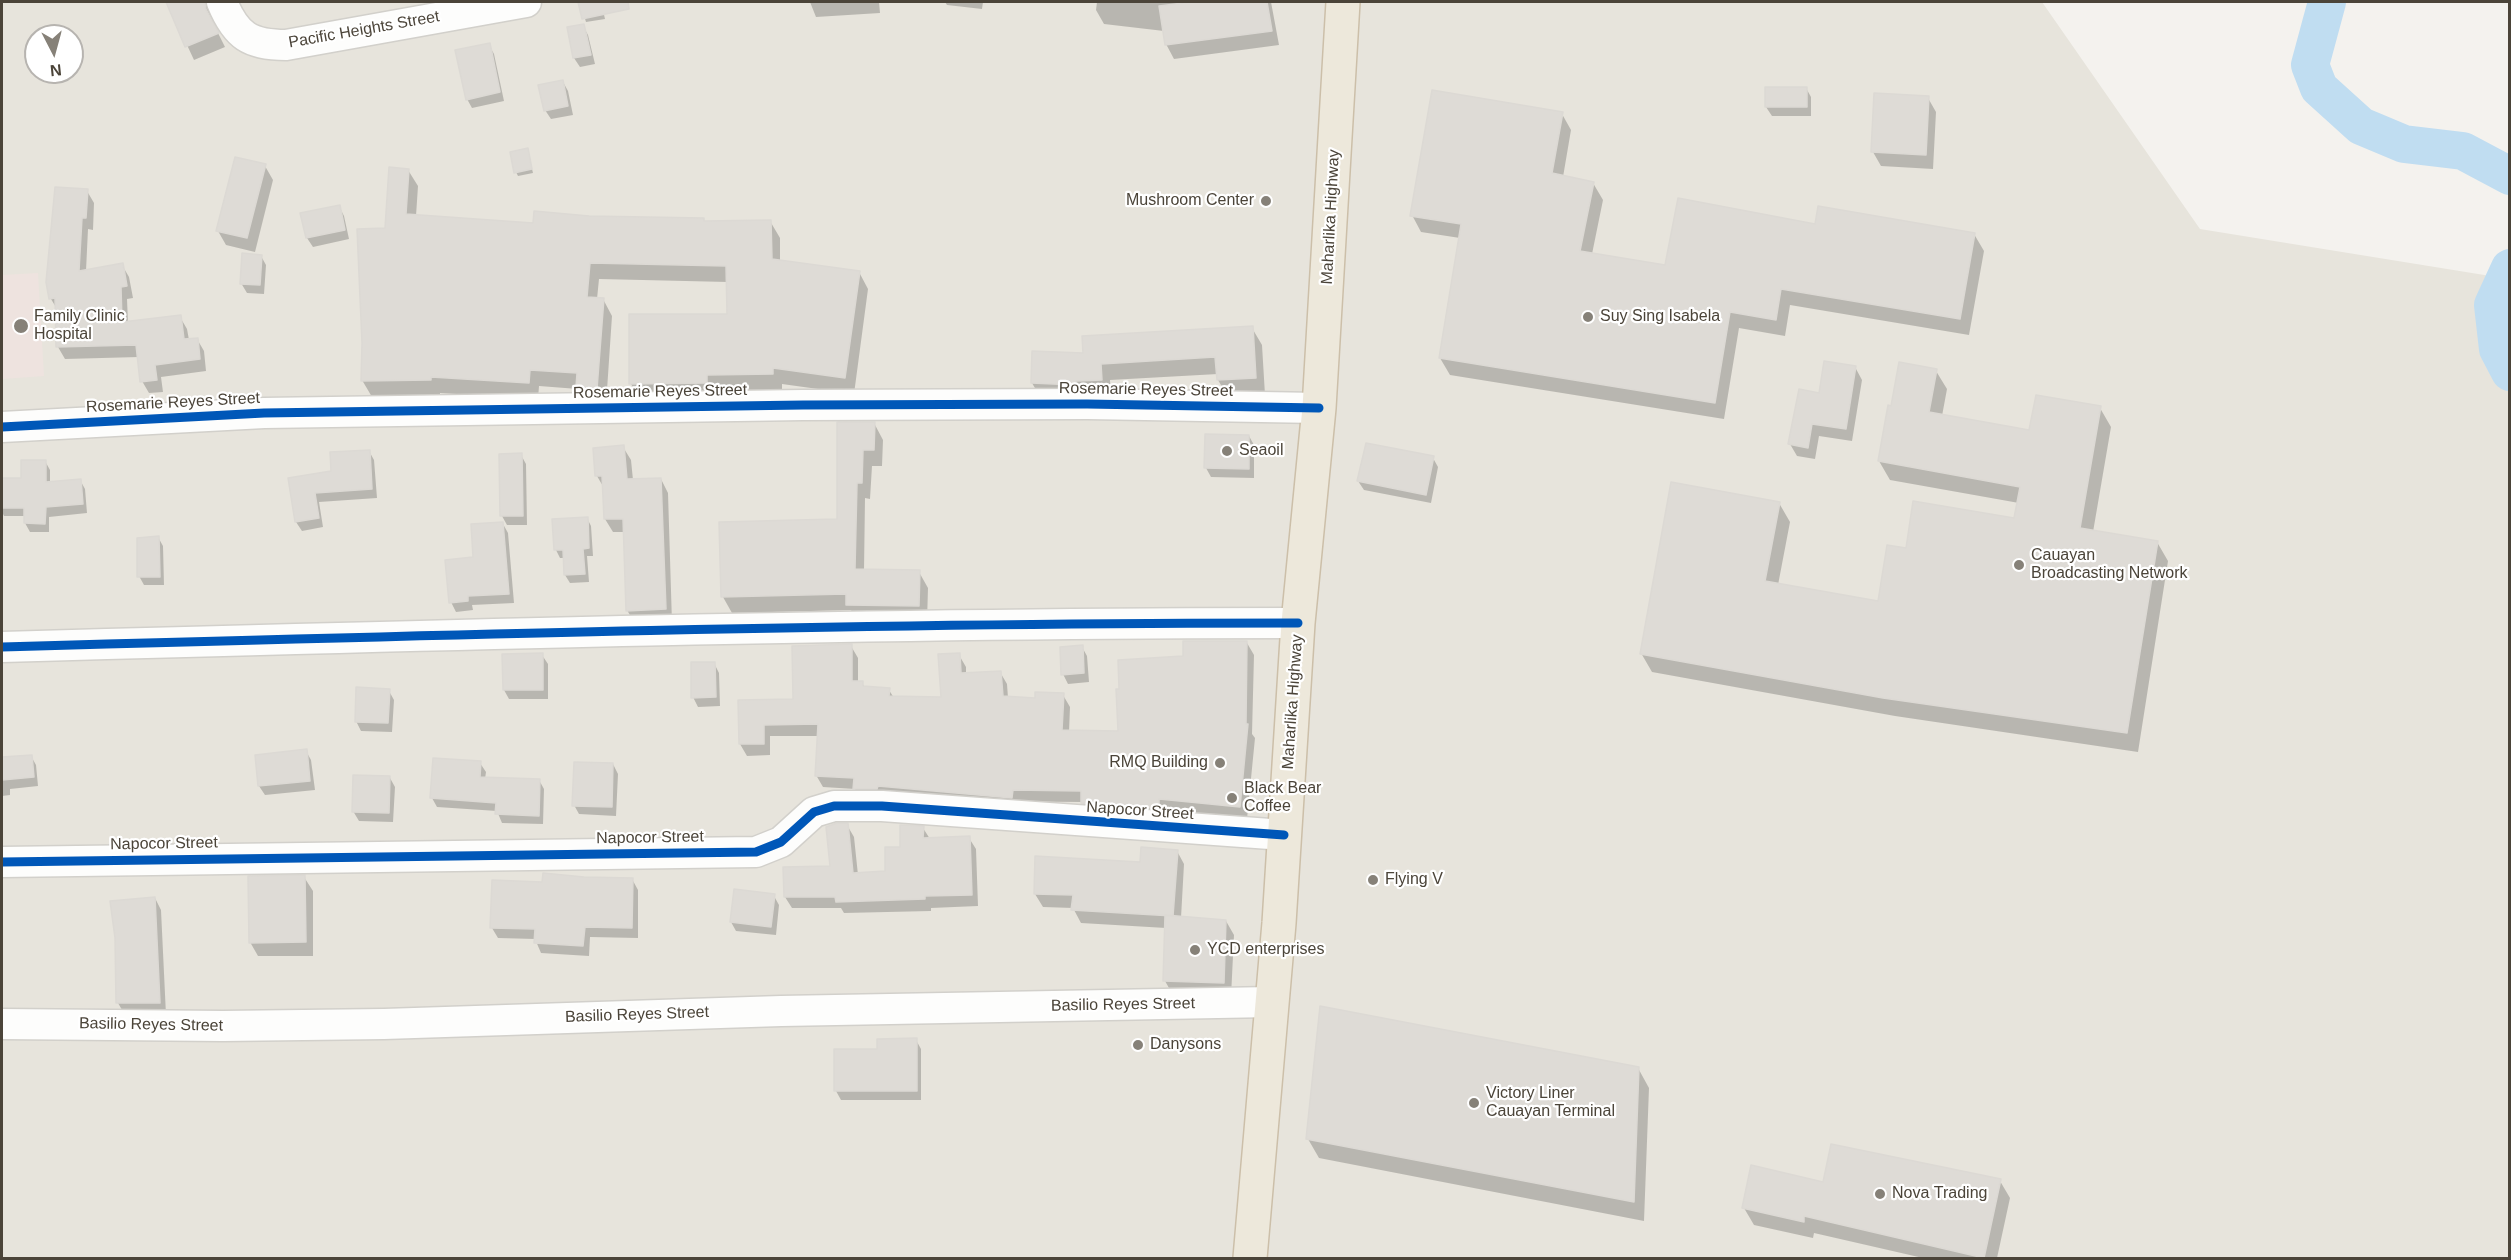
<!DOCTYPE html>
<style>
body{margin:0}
#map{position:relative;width:2511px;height:1260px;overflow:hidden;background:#f4f2ee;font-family:Helvetica,sans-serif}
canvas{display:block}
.frame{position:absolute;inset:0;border:3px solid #4b4439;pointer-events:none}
.north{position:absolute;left:24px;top:24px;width:60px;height:60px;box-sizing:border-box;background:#fff;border:2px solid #b7b4b0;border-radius:50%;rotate:174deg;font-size:16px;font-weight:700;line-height:24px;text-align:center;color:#4b4439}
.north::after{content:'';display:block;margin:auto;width:21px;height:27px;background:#868178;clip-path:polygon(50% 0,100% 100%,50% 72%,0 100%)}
</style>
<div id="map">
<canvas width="2511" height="1260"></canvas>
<div class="frame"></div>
<div class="north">N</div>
</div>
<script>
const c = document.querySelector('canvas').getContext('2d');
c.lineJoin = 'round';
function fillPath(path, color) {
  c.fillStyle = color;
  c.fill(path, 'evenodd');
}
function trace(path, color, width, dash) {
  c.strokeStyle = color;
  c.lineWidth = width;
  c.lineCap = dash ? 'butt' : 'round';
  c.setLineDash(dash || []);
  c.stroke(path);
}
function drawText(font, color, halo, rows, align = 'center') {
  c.font = font + ' Helvetica,sans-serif';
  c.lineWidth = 4.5;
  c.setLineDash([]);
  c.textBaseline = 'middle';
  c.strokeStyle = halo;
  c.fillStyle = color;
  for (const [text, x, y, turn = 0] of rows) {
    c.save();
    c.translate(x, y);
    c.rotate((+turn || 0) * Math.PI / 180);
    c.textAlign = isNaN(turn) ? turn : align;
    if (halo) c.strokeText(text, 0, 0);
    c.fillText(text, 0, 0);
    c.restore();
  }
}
const residential = new Path2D(`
 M2,2H2042L2200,229L2509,279V1258H2ZM36,36H72V72H36Z`);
const medical = new Path2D(`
 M38,273L44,376L2,379V275Z`);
const shadow = new Path2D(`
 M167,2H206L214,25L225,47L194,60Z
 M580,2H601L605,19L586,22Z
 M810,2H879L880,13L816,17Z
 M945,2H983L982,9L947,5Z
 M1097,2H1271L1279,45L1174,59L1166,44L1164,31L1104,24L1096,10Z
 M583,26L588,35L595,64L580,67L574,58L568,29Z
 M489,45L494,54L504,101L472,108L467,99Z
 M563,82L568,91L573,115L551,119L545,110Z
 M1766,88H1806L1811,97V116H1772L1766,107Z
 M1928,98L1936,112L1933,169L1881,166L1873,152Z
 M1562,114L1571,130L1563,177L1593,183L1603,200L1592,254L1667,266L1816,226L1974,234L1984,251L1969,335L1790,305L1785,336L1739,328L1724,419L1450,375L1440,358L1460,238L1421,232L1412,215Z
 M527,149L533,173L518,176L516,172Z
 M265,166L273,180L255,252L226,245L218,231Z
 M408,170L418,186L416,216L534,224L589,217L703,219L705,222L770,221L780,238V262L859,272L868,289L854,394L782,384V390L716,391V400H640L631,384L728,315V282L599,279L597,299H603L612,316L606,405L587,404L578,389L539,386L538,399L440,393V397H372L362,380L387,230Z
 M87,191L94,203L93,230L88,229L86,271L122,265L129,277L133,298L127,299L128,323L180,317L187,329L189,340L197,339L204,351L206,371L161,377L163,392L149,393L142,381L139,357L65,359L58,347L57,309L51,299Z
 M339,206L344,216L349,239L313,247L307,238L302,214Z
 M261,256L266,265L264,294L247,293L241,283Z
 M1252,328L1262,345L1265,395L1228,397L1218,380V374L1110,380L1111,397L1042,400L1032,383L1085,355Z
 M1855,367L1862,380L1852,441L1819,436L1815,459L1797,456L1790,444L1820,394Z
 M1936,371L1947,389L1942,416L2031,432L2100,408L2111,427L2093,532L2157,542L2168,561L2138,752L1895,716L1652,672L1641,653L1779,503L1790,522L1778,585L1879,603L1907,550L2016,519L2019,503L1890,480L1879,461L1892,407Z
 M874,423L883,440L882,466H872L870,499L865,498L864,571L919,572L928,588L927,622L857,621L851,610L732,613L723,597L838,520L839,424Z
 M1249,436L1254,445V478L1211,477L1206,468Z
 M623,447L631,460L633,480L661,479L668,493L672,623L635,624L627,610L625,532H613L605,519L604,488L597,476Z
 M369,451L374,460L377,498L319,502L323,527L302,531L296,522L289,480L333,472Z
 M500,455H521L526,464L527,525H507L502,516Z
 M1433,458L1438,467L1431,503L1364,490L1358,481Z
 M45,461L50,470V483L80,480L85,489L87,513L49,517V532H30L25,523V516H4L2,512V480H22Z
 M587,518L591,526L593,556H587L589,582L570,583L565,575V558H560L556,550Z
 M503,524L508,533L514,603L472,605L473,610L456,612L451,602L475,559Z
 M158,537L163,546L164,585H144L139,576Z
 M1247,643L1254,655L1252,734L1255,738L1247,819L1165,811V819L1089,815L1082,802L861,800L855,789L823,787L816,775L819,736H770V755L747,756L740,744V702L795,701L851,646L858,658V683H862L865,688L889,690L894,698L943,699L959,655L966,667V674L1000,672L1007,684L1008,698L1036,700L1063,695L1070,707L1069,732H1119L1184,657Z
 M1082,647L1087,656L1089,682L1068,684L1063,674Z
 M504,655H542L548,664V699H509L504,690Z
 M714,663L719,673L720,706L698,707L693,697Z
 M389,691L394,700L392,732L361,731L356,721Z
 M306,751L311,760L315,790L265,795L259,786L256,756Z
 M2,756L3,759L31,756L36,765L38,786L10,789V795L2,796Z
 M480,763L486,772L485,779L539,780L544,789L543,824L502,823L497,811L437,807L432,798Z
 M613,764L618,774L616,816L579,814L574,805Z
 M390,778L395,787L393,822L359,821L353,811Z
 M847,825L854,837L858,875L886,873L901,849L923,828L930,839L969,838L976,849L978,906L931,908V911L844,913L841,908H792L785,897L831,868Z
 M1177,851L1184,864L1181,918L1226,921L1234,935L1231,997L1173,995L1165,981L1166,928L1081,923L1073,908L1043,907L1035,894Z
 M304,877L313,891V956H258L250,942Z
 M584,878L632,879L638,890V938L590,937L589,956L541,953L535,939L498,938L492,928L543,883Z
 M774,896L779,905L776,935L736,931L731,922Z
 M155,898L161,910L166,1015H125L118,1003Z
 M916,1040L921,1049V1100H841L836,1091Z
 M1638,1068L1649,1088L1644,1221L1319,1158L1308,1139Z
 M2000,1181L2010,1198L1997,1258H1923L1814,1233L1813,1238L1754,1225L1744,1208L1824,1183Z`);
const river = new Path2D(`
 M2327,2L2310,65L2319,88L2361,126L2404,144L2463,151L2510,176
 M2510,268L2493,305L2498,349L2510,372`);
const building = new Path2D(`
 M166,2H205L206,9L219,33L185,47Z
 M578,2H628L629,9L582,19Z
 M1191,2H1267L1272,31L1165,45L1159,6Z
 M584,24L591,55L573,58L567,27Z
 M490,43L500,92L466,100L455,50Z
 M563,80L568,106L544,111L538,85Z
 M1765,87H1807V107H1765Z
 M1432,90L1563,112L1552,173L1594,182L1580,251L1665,265L1678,198L1815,224L1818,206L1975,233L1960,319L1781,289L1776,320L1730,312L1715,403L1439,358L1461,224L1410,216Z
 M1874,93L1929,96L1926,155L1871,152Z
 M528,148L532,169L514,173L510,152Z
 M235,157L266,164L247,238L216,231Z
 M389,167L409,169L406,214L533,223L534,211L589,216L704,218V221L771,220L772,259L860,271L845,378L773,368V374L707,375V383L629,384V314H727L726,266L590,263L587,297L604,298L597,389L576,387L577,373L530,370L529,383L431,377V380L361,381L362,343L357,229L385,228Z
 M55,187L88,189L86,218H82L79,271L123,263L127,286L121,287L122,322L181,315L184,339L198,338L200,359L155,365L157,380L140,382L136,345L56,347L55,298L49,299L46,282Z
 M340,205L345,230L306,238L300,213Z
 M242,253L262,255L260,285L240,284Z
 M1253,326L1256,378L1217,380L1215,357L1101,364L1102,380L1076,381V385L1031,383L1032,351L1083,353L1082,336Z
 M1824,361L1856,366L1846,429L1812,424L1808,448L1788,444L1799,389L1819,393Z
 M1899,362L1937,369L1929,412L2029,430L2036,395L2101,406L2080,528L2158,541L2127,733L1883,698L1640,654L1671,482L1780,502L1765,581L1878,601L1887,545L1906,548L1913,501L2014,518L2020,487L1878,461L1888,405L1891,406Z
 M837,422H875L874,450H863L862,483H857L855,569L920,570L919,606L846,605V594L721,597L719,522L837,519Z
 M1205,434L1249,435V469L1204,468Z
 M1366,443L1434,456L1426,495L1357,481Z
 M624,445L627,479L661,478L666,609L626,611L623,519H604L602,476H595L593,448Z
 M370,450L372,489L315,493L319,518L295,522L288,478L331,471L330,452Z
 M522,453L523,516H500L499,454Z
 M21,460H46V482L81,479L83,504L46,507L45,524L24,523V508H2V478H21Z
 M588,517L589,548L583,549L585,574L564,575L563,550H554L552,519Z
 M503,522L509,594L468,596V601L449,603L445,560L473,557L471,524Z
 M159,536L160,577H137V538Z
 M1183,641H1247L1246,724H1248L1240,807L1159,799V807L1147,808L1081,803V791L1013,790L1012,798L878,786L877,789H853L854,778L815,776L818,724L764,725V744H739L738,700L793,699L792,646L852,644V681H863V686L890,688L889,696L941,697L938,654L960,653L961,673L1001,671L1003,696L1035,698V692L1064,693L1062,730L1118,731L1116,689H1119L1118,660L1183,656Z
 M1083,645L1084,673L1061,675L1060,647Z
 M543,653V690H503L502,654Z
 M691,662H715L716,697L691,698Z
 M356,687L390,689L388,723L355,722Z
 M307,749L310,781L258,786L255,755Z
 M32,755L34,777L2,780V757Z
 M433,758L481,761L480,777L540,779L539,816L495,814L496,803L430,798Z
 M574,762L613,763L612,807L572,806Z
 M353,775L390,776L389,813L352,812Z
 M837,823H848L853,873L885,871V847H900V825L924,826L923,838L970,836L972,895L925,896V899L836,902L835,897H784L783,867L830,866L826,827Z
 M1141,847L1178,850L1173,916L1071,910L1073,895L1034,894L1035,856L1140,862Z
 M543,873L584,877L633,878L632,928L585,927L583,946L534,943L535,929L490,928L492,880L542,882Z
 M305,875L306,942L249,943L248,876Z
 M734,889L775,894L771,927L730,922Z
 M155,897L160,1003H116L115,938L110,901Z
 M1165,915L1226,920L1224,983L1163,981Z
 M1320,1006L1639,1067L1634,1202L1306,1139Z
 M917,1038V1091H834V1049H877V1039Z
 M1831,1144L2001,1179L1984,1258L1804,1216V1222L1742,1208L1751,1165L1823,1182Z`);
const minor = new Path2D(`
 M222,2C236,36 250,45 286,45L526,2
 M2,427L264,413L803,405L1087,404L1319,408
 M2,647C434,635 866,623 1298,623
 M2,862L756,852L781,842L814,812L834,806H882L1284,835
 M2,1024L223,1026L384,1024L781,1011L1272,1002`);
const highway = new Path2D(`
 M1250,1258L1279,923L1298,623L1319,408L1343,2`);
const cycleway = new Path2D(`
 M2,427L264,413L803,405L1087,404L1319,408
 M2,647C434,635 866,623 1298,623
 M2,862L756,852L781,842L814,812L834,806H882L1284,835`);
const markers = [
 [1266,201,6,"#868178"],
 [1588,317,6,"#868178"],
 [21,326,8,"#868178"],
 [1227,451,6,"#868178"],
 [2019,565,6,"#868178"],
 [1220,763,6,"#868178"],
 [1232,798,6,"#868178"],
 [1373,880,6,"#868178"],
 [1195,950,6,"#868178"],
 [1138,1045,6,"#868178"],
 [1474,1103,6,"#868178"],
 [1880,1194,6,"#868178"]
];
const streetNames = [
 ["Pacific Heights Street",364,30,-10],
 ["Maharlika Highway",1331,217,-87],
 ["Rosemarie Reyes Street",1146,390,1],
 ["Rosemarie Reyes Street",660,392,-1],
 ["Rosemarie Reyes Street",173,403,-3],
 ["Maharlika Highway",1293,702,-86],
 ["Napocor Street",1140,811,4],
 ["Napocor Street",650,838,-1],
 ["Napocor Street",164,844,-1],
 ["Basilio Reyes Street",1123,1005,-1],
 ["Basilio Reyes Street",637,1015,-2],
 ["Basilio Reyes Street",151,1025,1]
];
const poiNames = [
 ["Mushroom Center",1254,201,"right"],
 ["Family Clinic",34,317],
 ["Hospital",34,335],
 ["Suy Sing Isabela",1600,317],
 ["Seaoil",1239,451],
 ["Cauayan",2031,556],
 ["Broadcasting Network",2031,574],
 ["RMQ Building",1208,763,"right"],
 ["Black Bear",1244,789],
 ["Coffee",1244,807],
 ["Flying V",1385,880],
 ["YCD enterprises",1207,950],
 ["Danysons",1150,1045],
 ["Victory Liner",1486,1094],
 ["Cauayan Terminal",1486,1112],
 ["Nova Trading",1892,1194]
];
fillPath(residential, '#e7e4dc');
fillPath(medical, '#eee3df');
fillPath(shadow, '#0003');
trace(river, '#c0ddf1', 38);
fillPath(building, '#dedbd6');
trace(building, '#dcd9d4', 1.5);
trace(minor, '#d2d0cb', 33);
trace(highway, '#ccbfa9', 36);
trace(minor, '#fdfdfc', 30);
trace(highway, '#ede8db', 33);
trace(cycleway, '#0057b8', 9);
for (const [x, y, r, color] of markers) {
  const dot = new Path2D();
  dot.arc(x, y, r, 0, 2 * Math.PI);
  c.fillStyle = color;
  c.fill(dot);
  trace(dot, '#fff', 2);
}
drawText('16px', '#4b4439', '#fff', streetNames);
drawText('16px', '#4b4439', '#fff', poiNames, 'left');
</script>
